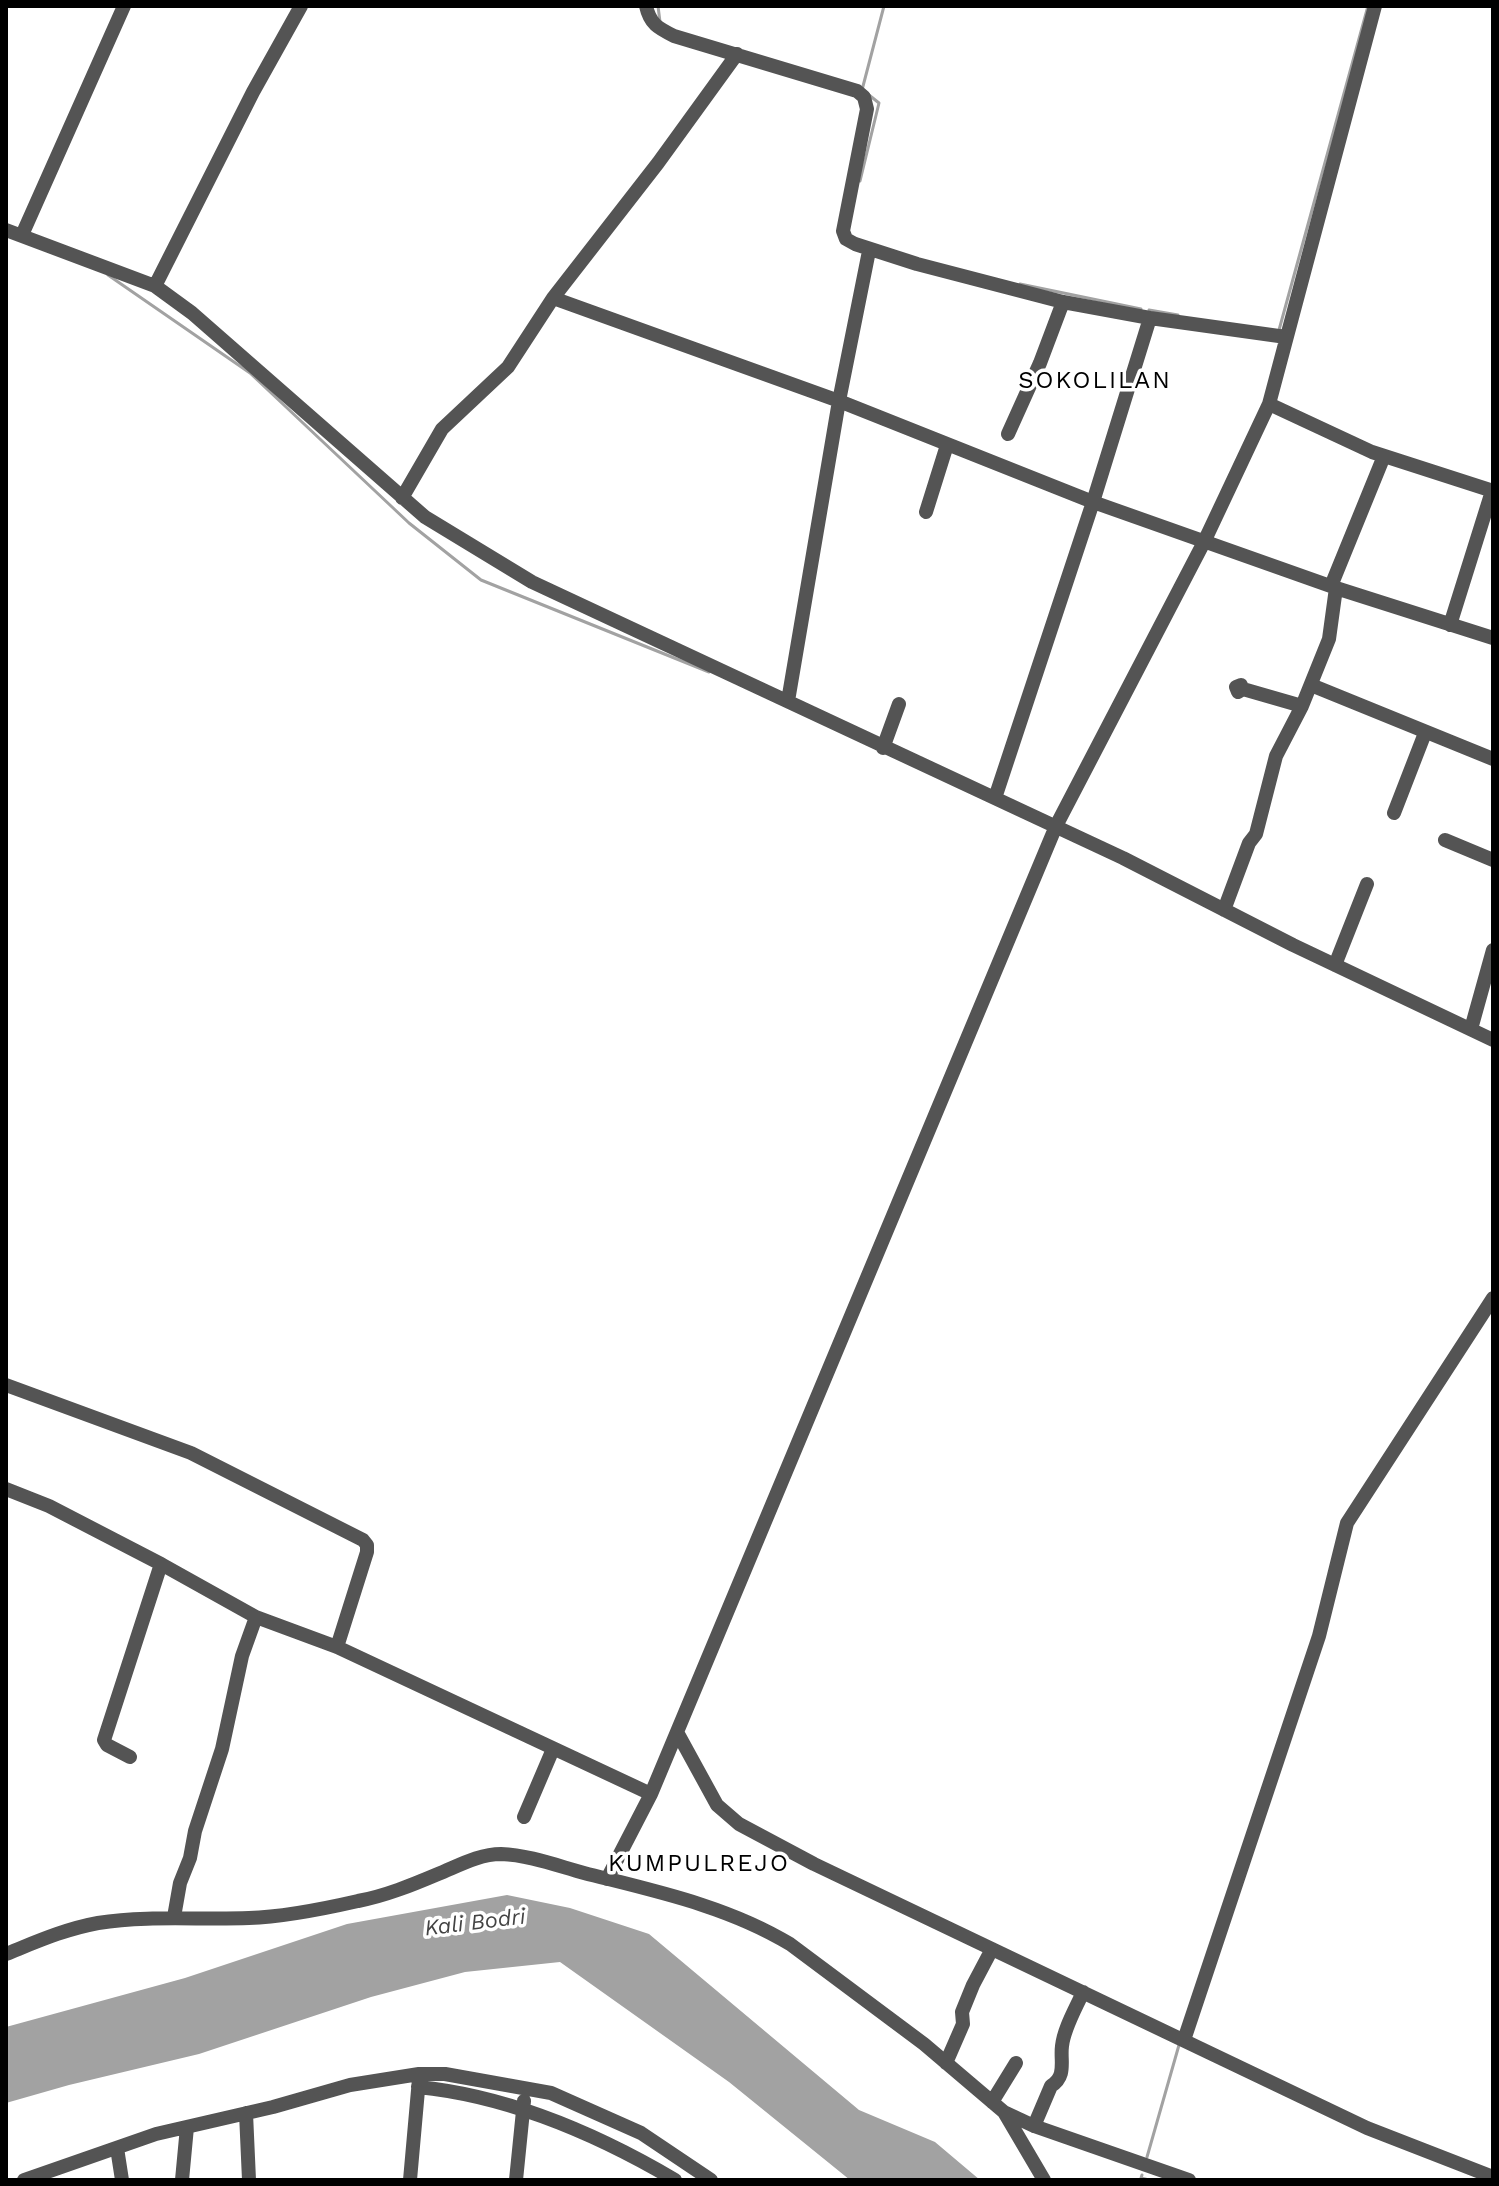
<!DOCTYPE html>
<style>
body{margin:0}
#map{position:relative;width:1499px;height:2186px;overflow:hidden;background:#fff;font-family:"Work Sans",sans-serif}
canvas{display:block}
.frame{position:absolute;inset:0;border:8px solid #000;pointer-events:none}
</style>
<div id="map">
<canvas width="1499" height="2186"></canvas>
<div class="frame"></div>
</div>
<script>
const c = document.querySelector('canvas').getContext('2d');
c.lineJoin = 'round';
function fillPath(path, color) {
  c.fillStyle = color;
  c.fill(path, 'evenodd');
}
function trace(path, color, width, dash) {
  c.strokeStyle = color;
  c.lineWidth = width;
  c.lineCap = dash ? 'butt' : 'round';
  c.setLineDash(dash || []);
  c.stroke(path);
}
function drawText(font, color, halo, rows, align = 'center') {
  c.font = font + ' "Work Sans",sans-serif';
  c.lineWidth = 7;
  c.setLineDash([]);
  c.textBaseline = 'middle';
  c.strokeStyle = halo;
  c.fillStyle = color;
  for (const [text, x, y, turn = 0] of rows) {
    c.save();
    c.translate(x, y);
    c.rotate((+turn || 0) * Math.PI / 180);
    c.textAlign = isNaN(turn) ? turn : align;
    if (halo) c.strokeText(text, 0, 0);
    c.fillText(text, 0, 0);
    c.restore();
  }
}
const water = new Path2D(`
 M507,1895L570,1908L649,1934L859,2110L935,2142L980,2180H850L729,2082L560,1962L465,1972L371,1997L199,2054L69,2085L6,2103V2027L185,1978L347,1924Z`);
const stream = new Path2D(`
 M658,6L660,22
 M862,90L884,6
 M860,181L879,103L869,95
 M108,275L250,373L409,523L481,580L709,672
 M1020,284L1141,309
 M1149,310L1178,315
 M1279,330L1368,6
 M1147,2157L1179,2045
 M1142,2175L1141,2178L1149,2180`);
const minor = new Path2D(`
 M646,6C650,24 658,28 674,36L857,91L864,97L867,109L843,231L846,239L855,244L917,264L1063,302L1150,318L1286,337
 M6,230L155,286L192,313L425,517L532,582L1123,858L1293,945L1493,1040
 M22,235L124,6
 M155,286L253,92L301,6
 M553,298L839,401L1093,502L1336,588L1493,638
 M1269,404L1372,452L1493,491
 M1008,434L1040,363L1063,302
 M402,498L442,429L508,367L553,298L658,163L737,54
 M926,512L947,445
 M1331,586L1384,456
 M1450,625L1492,491
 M1241,685L1236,687L1238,692L1243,689L1302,706
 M1311,685L1493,759
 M788,701L839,401L869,251
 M883,748L899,704
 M995,798L1093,502L1150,318
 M1394,813L1425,733
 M1445,840L1493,860
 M1224,910L1249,843L1256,834L1276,756L1302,706L1329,639L1336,588
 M1335,965L1367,884
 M1471,1029L1493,950
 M6,1385L191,1453L363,1540L367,1545V1552L337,1647
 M6,1489L49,1506L161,1564L256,1617L337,1647L651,1794
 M677,1732L717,1805L739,1824L814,1864L1367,2128L1493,2177
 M130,1757L107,1745L104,1740L161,1564
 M524,1817L553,1749
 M607,1879L651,1794L1056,826L1204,542L1269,404L1375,6
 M174,1917L180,1883L190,1858L195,1831L222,1749L242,1656L256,1617
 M6,1954C36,1942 65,1929 98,1923C148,1915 199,1920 249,1918C285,1917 323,1909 358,1901C385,1896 412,1885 438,1874C458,1866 479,1854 501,1854C529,1855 558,1866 584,1873C655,1891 727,1906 790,1944L924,2044L1004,2112L1034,2126L1189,2180
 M1184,2040L1319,1636L1347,1523L1493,1298
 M946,2063L963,2024L962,2012L973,1985L992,1949
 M418,2087C509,2096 597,2134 675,2180
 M992,2102L1016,2063
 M1004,2112L1044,2180
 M246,2113L249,2180
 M1034,2126L1051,2086C1067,2076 1060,2061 1062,2046C1064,2028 1076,2008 1083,1992
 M117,2148L122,2180
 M24,2180L156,2134L273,2107L350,2085L419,2074H445L551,2093L641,2133L711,2180
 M182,2180L187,2127
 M410,2180L419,2079
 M516,2180L524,2101`);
const waterNames = [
 ["Kali Bodri",475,1923,-7]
];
const quarterNames = [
 ["SOKOLILAN",1095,381],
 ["KUMPULREJO",699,1864]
];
fillPath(water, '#a2a2a2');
trace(stream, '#a2a2a2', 3);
trace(minor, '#545454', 14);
drawText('italic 22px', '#434343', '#fff', waterNames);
c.letterSpacing = '2px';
drawText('24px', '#000', '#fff', quarterNames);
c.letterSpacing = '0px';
</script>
